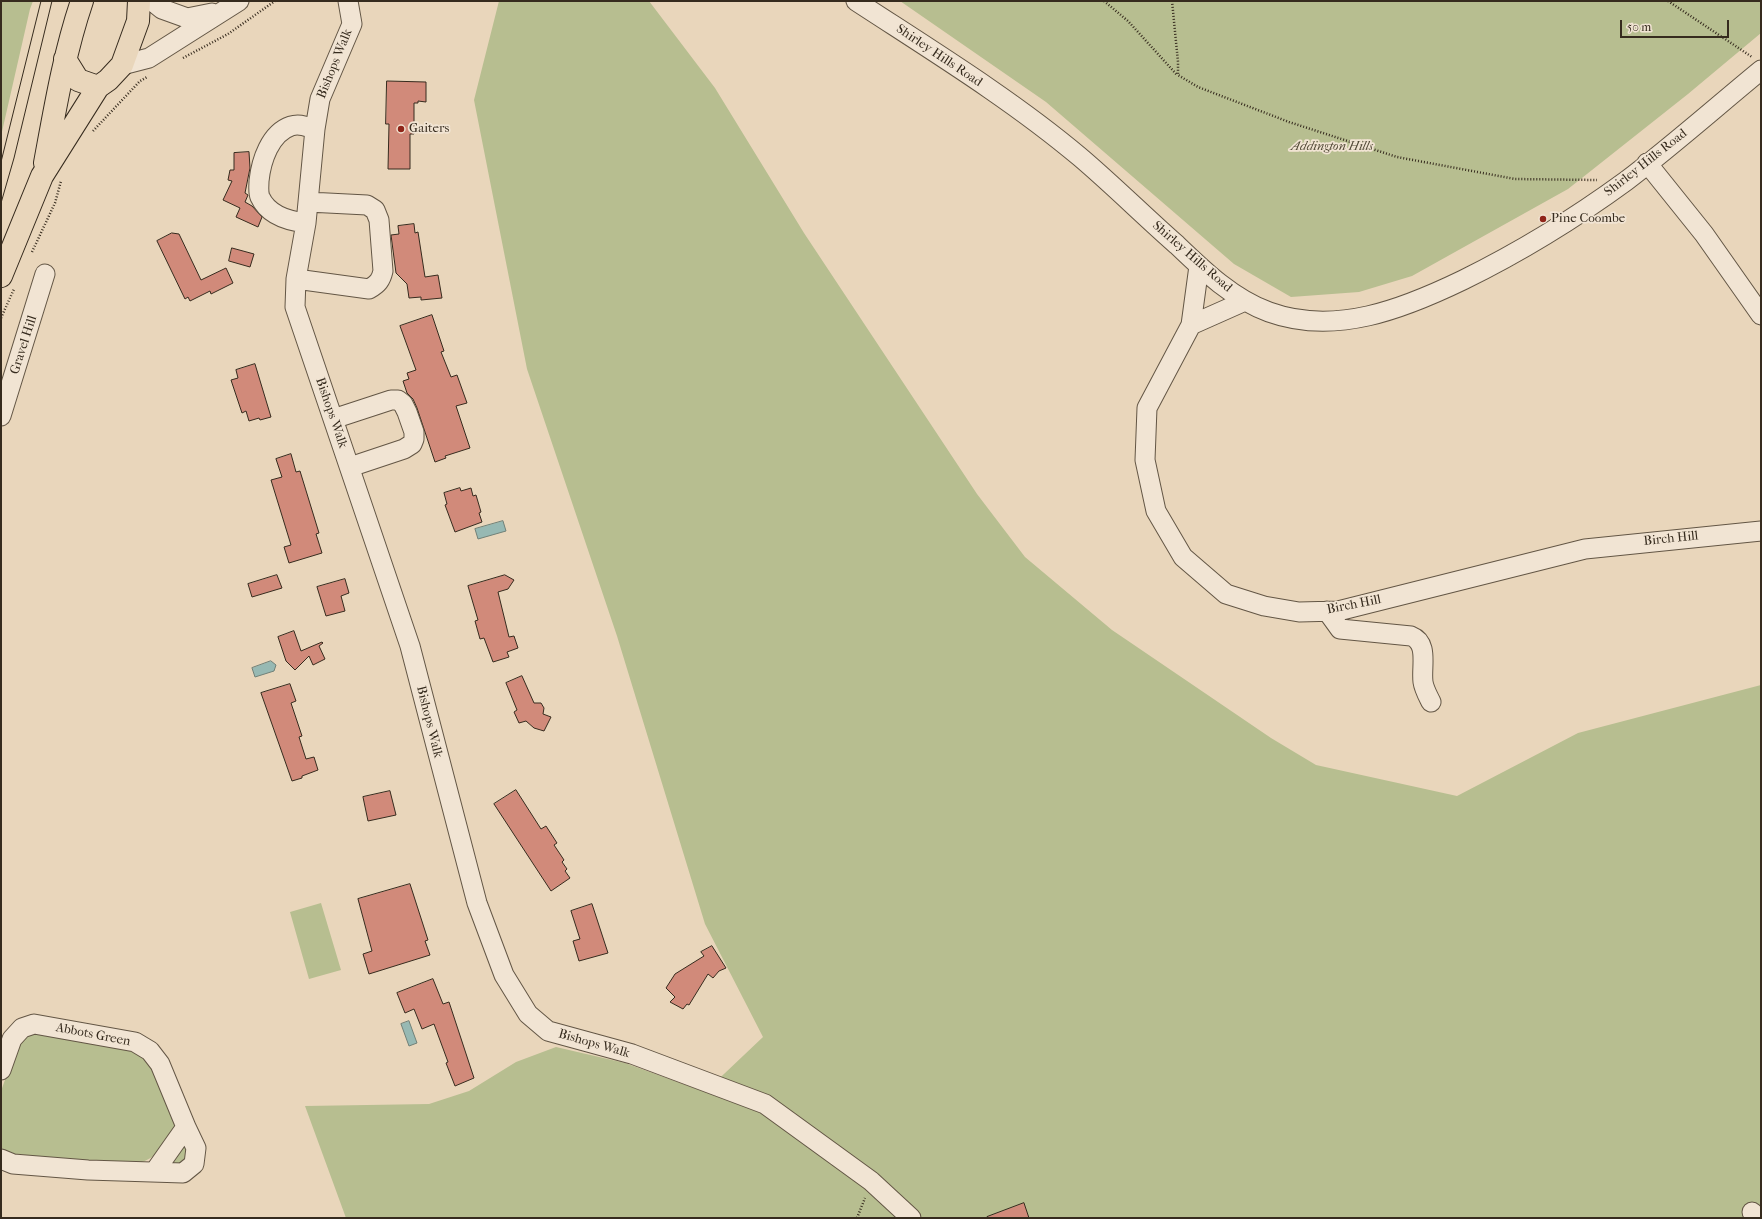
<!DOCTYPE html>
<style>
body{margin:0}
#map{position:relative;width:1762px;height:1219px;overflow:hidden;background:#e9d6bb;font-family:"IM FELL French Canon",serif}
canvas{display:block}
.frame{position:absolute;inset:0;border:2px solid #362b1e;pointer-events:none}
.scale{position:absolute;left:1620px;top:20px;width:109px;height:18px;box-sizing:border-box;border:2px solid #362b1e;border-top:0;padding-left:5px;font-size:12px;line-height:14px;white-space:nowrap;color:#362b1e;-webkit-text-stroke:3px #f1e4d3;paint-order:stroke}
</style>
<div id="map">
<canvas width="1762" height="1219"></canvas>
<div class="frame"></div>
<div class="scale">50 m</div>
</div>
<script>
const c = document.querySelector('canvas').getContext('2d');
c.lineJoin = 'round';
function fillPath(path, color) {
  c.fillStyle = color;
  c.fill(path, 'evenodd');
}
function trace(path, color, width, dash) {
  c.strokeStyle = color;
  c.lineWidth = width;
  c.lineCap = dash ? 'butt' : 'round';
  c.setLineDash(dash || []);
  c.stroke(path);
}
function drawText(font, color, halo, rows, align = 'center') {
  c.font = font + ' "IM FELL French Canon",serif';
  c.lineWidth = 3.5;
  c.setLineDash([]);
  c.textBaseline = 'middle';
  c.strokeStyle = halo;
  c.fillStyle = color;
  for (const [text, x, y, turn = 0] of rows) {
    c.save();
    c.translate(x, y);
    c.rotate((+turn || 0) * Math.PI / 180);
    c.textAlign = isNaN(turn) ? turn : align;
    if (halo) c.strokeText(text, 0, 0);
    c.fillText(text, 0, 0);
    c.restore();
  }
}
const green = new Path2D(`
 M1,1H33L30,9L1,136Z
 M499,1H649L715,88L804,233L977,494L1025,557L1112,630L1271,738L1316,765L1457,796L1578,733L1761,685V1218H346L305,1106L429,1104L469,1091L516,1062L556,1047L625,1063L705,1092L763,1037L705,924L617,636L527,369L474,100Z
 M900,1H1761V33L1688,94L1568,189L1412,276L1359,292L1291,297L1234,264L1046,102Z
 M321,903L341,970L309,979L290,912Z
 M35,1030L132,1048L154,1067L177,1125C167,1140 160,1156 142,1162L26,1159L1,1152V1091L19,1041Z
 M183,1143H189L187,1163L167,1164Z`);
const water = new Path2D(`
 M503,521L506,531L478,539L475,529Z
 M271,661L276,665L274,671L255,677L252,668Z
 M409,1021L417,1043L409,1046L401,1024Z`);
const building = new Path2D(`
 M387,81L426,82V102L418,101V103H414V134H410V169H388L389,124H386Z
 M249,152L250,168L245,193L248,195L245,202L252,206L262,217L258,227L236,217L240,208L223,200L232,181L228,180L230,170H234V153Z
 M414,224L415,233L418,232L425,277L438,275L442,298L421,300V297L409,298L407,284L396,273L391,235L399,234L398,226Z
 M172,233L179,234L201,280L226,268L233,283L211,294L210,291L190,301L188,297L185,299L157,241Z
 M232,248L254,254L250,267L229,261Z
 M432,315L444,351L441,352L451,377L457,375L467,403L456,406L470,448L445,456L446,458L435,462L417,408L413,399L407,393L403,381L409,379L407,373L416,370L400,326Z
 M255,364L271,417L260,420L259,418L249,421L246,411L242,413L231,380L238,378L236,370Z
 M291,454L296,472L300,471L319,533L316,534L322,553L289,563L284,547L291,545L271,480L282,477L276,459Z
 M460,488L461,491L471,488L473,496L476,495L481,512L479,513L482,522L455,532L445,505L447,504L444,493Z
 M277,575L282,588L252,597L248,584Z
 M505,575L514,580L508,589L498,592L509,637L514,636L518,648L507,652L509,657L493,662L484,638L480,639L475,621L478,620L468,586Z
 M345,579L349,593L341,596L345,611L326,616L317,587Z
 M294,631L301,651L322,642L323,643L319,646L325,659L313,665L309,656L295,670L286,661L278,637Z
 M522,676L534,703H541L544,708L543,714L551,717L544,731L534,728L526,721L519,723L514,712L517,710L506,683Z
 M290,684L296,701L291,703L302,736L299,737L306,759L314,757L318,770L302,776V778L292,781L261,693Z
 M516,790L541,829L546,826L557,843L554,845L564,860L562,862L567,869L565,871L570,878L551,891L494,804Z
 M390,791L396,815L368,821L363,797Z
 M410,884L428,940L425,941L430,955L369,974L363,954L372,951L358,899Z
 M592,904L608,953L579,961L573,941L580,939L571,911Z
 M712,946L726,968L719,971L713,978L708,974L689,1005L687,1004L683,1009L670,1002L675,997L666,988L675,974L704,956L701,952Z
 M433,979L443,1004L449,1002L474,1078L455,1086L446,1063L448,1062L434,1024L422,1029L414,1009L405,1013L397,993Z
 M1024,1203L1029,1218H987V1217Z`);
const path = new Path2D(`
 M1104,1L1128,21L1177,75
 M1172,1L1178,62V75L1198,87L1289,122L1397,157L1515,179L1597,180
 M1668,1L1752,57
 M183,58L228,34L275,1
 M93,131L140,81L147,77
 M32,252L55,203L61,181
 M1,318L14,289
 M857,1218L865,1198`);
const minor = new Path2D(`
 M152,1L162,9L187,18L212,13
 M348,1L352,24L320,99L315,129L306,223L296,279L295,307L410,646L477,903L504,975L528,1014L548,1031L632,1054L765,1104L871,1181L911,1218
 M856,1C931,50 1011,99 1080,157C1113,185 1144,216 1177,245C1204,271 1233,299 1269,312C1335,336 1403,309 1463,280C1520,252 1574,219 1626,181C1672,146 1716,107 1761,70
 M122,65L149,58L239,1
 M1647,163L1704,234L1761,315
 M306,223C288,221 268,215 260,197C258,192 259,186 259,181C261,161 270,133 291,126C300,123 307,127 315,129
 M1199,266L1191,325L1147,408L1145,460L1156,511L1183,557L1226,594L1264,606L1299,612L1338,611L1585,549L1761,531
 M296,279L369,289C378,284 381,280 383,271L379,220L375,210L367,205L308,202
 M1191,325L1245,301
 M1,416L45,274
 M333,419L391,400H398L403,404L407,412L414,432V439L412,444L404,449L350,467
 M1327,611L1340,629L1411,636C1429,643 1421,666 1423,682C1424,689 1428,696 1431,702
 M1,1070L12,1039L22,1028L34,1024L135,1042L150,1051L160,1064L186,1127L155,1171
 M1,1159L13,1164L88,1170L183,1173L194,1164L196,1148L186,1127
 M1752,1212L1758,1218`);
const major = new Path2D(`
 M65,59L78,80L98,87
 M45,163C55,109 64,54 82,1
 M1,276L42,176L98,87L108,80L122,65L138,21L139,1`);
const tram = new Path2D(`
 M1,162L41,1
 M1,203L14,158L52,1`);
const markers = [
 [401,129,4,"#8f2418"],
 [1543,219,4,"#8f2418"]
];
const streetNames = [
 ["Shirley Hills Road",939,56,34],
 ["Bishops Walk",335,64,-68],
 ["Shirley Hills Road",1646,163,-38],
 ["Shirley Hills Road",1192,257,41],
 ["Gravel Hill",24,345,-72],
 ["Bishops Walk",331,413,71],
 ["Birch Hill",1671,539,-6],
 ["Birch Hill",1354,605,-11],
 ["Bishops Walk",429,722,76],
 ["Abbots Green",93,1035,11],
 ["Bishops Walk",594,1044,16]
];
const poiNames = [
 ["Gaiters",409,129],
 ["Pine Coombe",1551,219]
];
const parkNames = [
 ["Addington Hills",1332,147]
];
fillPath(green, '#b7be90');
fillPath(water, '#97b9b3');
trace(water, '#708077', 1);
fillPath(building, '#d18a7a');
trace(building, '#362b1e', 1);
trace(minor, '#635645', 21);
trace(major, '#362b1e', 24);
trace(path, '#362b1e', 2.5, [1, 2]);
trace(minor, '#f1e4d3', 19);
trace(major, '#e9d6bb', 22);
trace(tram, '#362b1e', 1);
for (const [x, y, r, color] of markers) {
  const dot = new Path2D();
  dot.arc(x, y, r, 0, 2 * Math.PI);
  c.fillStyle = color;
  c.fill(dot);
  trace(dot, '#f1e4d3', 1.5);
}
drawText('13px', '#362b1e', '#f1e4d3', streetNames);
drawText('13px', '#362b1e', '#f1e4d3', poiNames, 'left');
drawText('italic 13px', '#504835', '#f1e4d3', parkNames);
</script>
